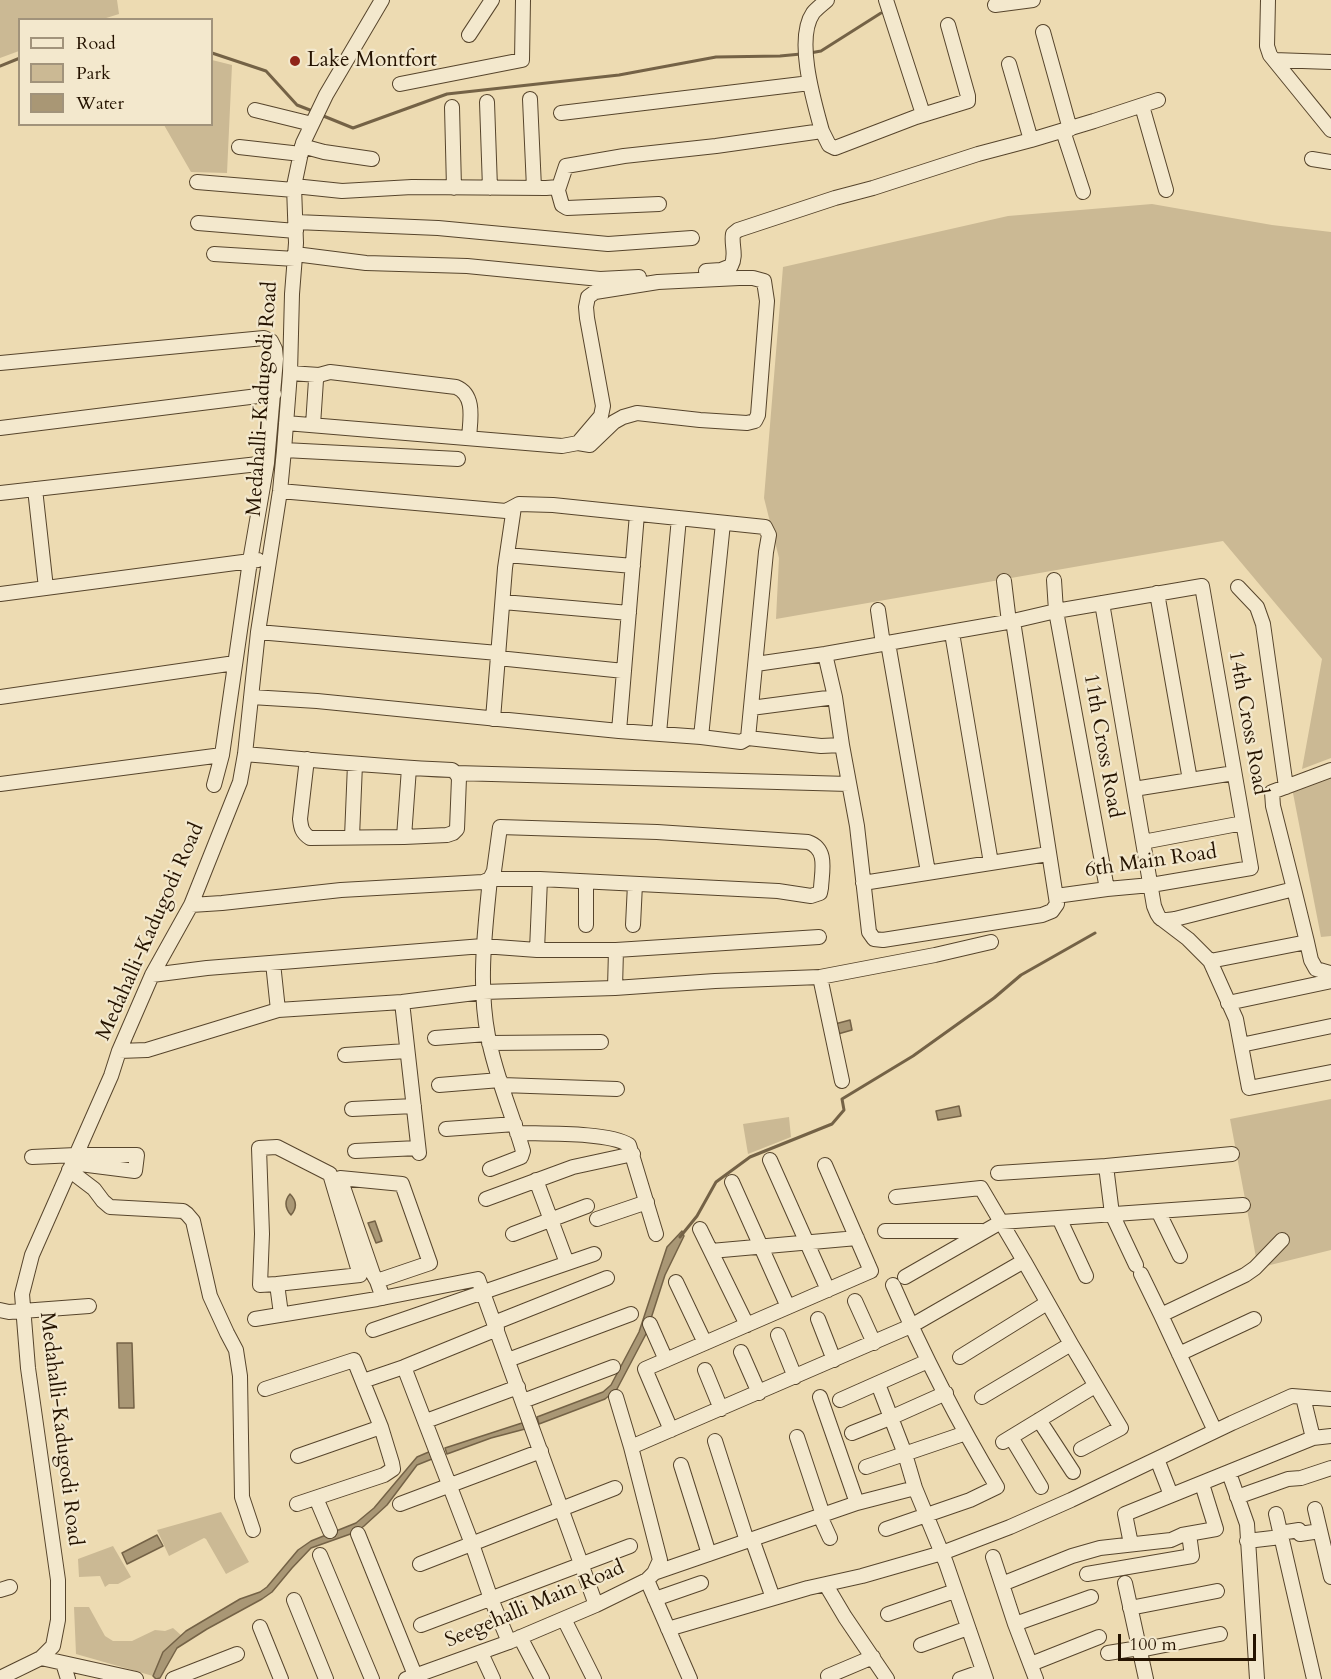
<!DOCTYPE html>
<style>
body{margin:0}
#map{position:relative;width:1331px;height:1679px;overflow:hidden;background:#eddbb2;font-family:Cardo,serif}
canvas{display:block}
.legend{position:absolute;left:18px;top:18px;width:195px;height:108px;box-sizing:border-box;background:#f3e8cd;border:2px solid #a1937b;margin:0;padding:8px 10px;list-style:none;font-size:18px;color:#251300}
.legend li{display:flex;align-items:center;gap:12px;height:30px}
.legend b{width:30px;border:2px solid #a1937b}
.scale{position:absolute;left:1118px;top:1634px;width:138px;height:27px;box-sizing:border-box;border:3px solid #251300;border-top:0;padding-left:8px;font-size:18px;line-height:21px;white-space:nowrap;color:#251300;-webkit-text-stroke:4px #f3e8cd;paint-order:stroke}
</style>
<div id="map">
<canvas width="1331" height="1679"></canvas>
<ul class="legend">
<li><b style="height:8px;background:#f3e8cd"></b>Road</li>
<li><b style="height:16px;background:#cbb994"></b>Park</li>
<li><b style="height:16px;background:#a99775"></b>Water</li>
</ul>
<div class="scale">100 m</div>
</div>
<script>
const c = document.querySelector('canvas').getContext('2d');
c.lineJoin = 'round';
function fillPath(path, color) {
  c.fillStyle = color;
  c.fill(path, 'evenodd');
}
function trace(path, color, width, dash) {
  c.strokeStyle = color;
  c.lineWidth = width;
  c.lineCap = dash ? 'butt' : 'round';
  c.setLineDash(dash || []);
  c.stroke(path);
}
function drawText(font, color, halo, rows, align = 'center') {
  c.font = font + ' Cardo,serif';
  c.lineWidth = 4.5;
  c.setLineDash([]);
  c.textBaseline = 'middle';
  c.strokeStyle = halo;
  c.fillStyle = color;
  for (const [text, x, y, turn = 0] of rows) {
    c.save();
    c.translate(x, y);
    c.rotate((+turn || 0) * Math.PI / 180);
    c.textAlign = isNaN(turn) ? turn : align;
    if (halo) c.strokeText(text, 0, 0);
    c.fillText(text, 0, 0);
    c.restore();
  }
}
const green = new Path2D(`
 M0,0H117L119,14L103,19L20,20L19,51L0,58Z
 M212,60L232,65L227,173L191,172L164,125L212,124Z
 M1152,204L1272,225L1331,232V758L1302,769L1322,659L1223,541L776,619L779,558L764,498L783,267L1008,216Z
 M1331,777V936L1321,937L1292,788Z
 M1331,1099V1250L1258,1268L1230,1119Z
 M789,1117L791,1137L748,1154L743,1124Z
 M221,1512L249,1562L226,1574L206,1539L204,1538L169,1556L157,1530Z
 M113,1546L131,1577L118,1584H109L105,1587L100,1576L79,1577L78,1559Z
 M74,1607H89L105,1636L113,1641H132L155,1630L165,1631L173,1628L182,1636L163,1652L153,1676L76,1654Z`);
const water = new Path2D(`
 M850,1020L852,1030L838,1034L835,1024Z
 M959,1106L961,1116L938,1120L936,1111Z
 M290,1194C297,1201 297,1208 291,1215C285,1208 284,1201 290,1194Z
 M375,1221L382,1241L376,1243L368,1223Z
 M682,1231L684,1236L665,1275L646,1334L617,1389L605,1399L539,1424L537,1417L603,1392L611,1385L639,1332L667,1247Z
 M117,1343H132L134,1408H119Z
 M522,1423L525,1429L491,1438L447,1454L445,1448Z
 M431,1451L432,1459L417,1465L387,1505L364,1526L356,1532L311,1548L292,1568L272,1592L262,1599L207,1629L177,1648L160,1678L156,1679L153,1676L163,1652L186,1631L240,1599L260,1592L267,1587L298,1550L311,1541L356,1523L374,1508L417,1457Z
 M157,1535L163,1546L127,1564L122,1553Z`);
const stream = new Path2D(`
 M212,53L266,71L297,105L315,112
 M810,53L821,51L881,13
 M0,66L20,58
 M321,115L353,128L447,94L619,75L716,57L780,56L801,54
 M680,1237L697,1216L716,1182L750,1157L832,1124L844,1110L842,1099L913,1056L994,998L1021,975L1095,933`);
const minor = new Path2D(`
 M886,0L923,114
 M1268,0L1267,46L1270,55L1331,130
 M995,5L1033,0
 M1043,32L1070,129
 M469,35L492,0
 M1274,60L1331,62
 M1009,64L1031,140
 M400,84L522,60L523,0
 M530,99L534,188
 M487,102L490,188
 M1142,106L1166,190
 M452,107L454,188
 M255,110L312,124
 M561,113L810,83
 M822,131C814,102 795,39 813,13C817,8 823,4 827,0
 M1063,131L1083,192
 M302,146L324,152L372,159
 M239,147L301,154
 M1312,159L1331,162
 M197,182L294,190
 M294,186L342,191L412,187L546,188L559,187L566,166L624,156L716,146L822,131L829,145L835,148L916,117L968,101V96L948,25
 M557,187L562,205L567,208L659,204
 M296,222L438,228L608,244L692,238
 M198,223L296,231
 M214,254L295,259
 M295,254L366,263L467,266L600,279L639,277
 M706,271L721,270L731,266C737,255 731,245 733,234L738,230L835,198L873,188L978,154L1031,140L1094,121L1158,100
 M0,363L264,338L271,341L275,349L276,359L267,463L250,561L222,755L214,785
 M290,373L319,375L330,372L456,387C476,395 470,421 469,438
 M286,423L562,446L578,443L601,416L603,406L587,318L586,307L588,297L595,292L658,282L739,278H753L764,281L767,301L758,415L755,421L747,423L700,420L637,413L623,417L614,422L590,445L578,443
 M313,425L316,380L319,375
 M0,428L274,394
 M284,450L458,459
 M35,489L46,588
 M0,493L267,463
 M507,555L633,566
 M1054,580L1056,611L1107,889
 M1004,581L1009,622
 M1238,587L1257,607L1263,624L1286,787
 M1157,593L1190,780
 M0,594L258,560
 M503,602L629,613
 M1102,603L1154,906C1160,921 1160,921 1175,919L1294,889L1273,806L1272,792L1331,770
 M878,610L883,644
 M1013,621L1056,611L1202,586L1251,868L1151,885L1107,889L1056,896
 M258,632L498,653
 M952,633L991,863
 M888,643L928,872
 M825,654L835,697
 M498,658L624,671
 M0,697L235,663
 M251,697L317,701L619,731L701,737L741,742L748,738L766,552L769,535L765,527L553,505L519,504L506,511L280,491
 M751,708L835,697L842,745
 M493,719L505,568L514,507
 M619,731L637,514
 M659,733L679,518
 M701,737L723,523
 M748,738L821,746L842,745L857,826L869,932L874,939L883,940L1042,915L1052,911L1057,904L1013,621L825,654L756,664
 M245,754C314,760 383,767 452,770L456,773L459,778L457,829L453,833L447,835L404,837L310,838C302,833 301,828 300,819L307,759
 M456,773L849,784
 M0,784L222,755
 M1134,789L1234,773
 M352,837L355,764
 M404,837L409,768
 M1143,842L1243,823
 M863,883L1048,854
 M191,905L222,903L341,890L483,882L490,879H540L778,891L811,896L820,893L821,888C822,870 828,849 808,842L657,832L500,827L494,871L490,879C485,930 478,984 488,1036C495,1075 512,1113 523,1151L521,1157L490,1169
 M1163,920L1188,939L1210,961L1307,942L1294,889
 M586,925V882
 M633,925L635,884
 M1307,942L1311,960L1316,969L1330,973
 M537,950L540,879
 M1210,961L1236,1019L1249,1088L1331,1072
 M273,963L278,1010
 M152,975L207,968L483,946L537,950H616L819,937
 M820,977L842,1081
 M615,988L616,950
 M402,1002L419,1153
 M1228,1003L1331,981
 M435,1038L487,1034
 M489,1043L601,1042
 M1241,1045L1331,1026
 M119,1051L147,1050L278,1010L402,1002L483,992L615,988L715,981L820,977L935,955L991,942
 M345,1055L407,1051
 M439,1085L500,1080
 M502,1085L617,1089
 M352,1109L414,1106
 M446,1129L515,1124
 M517,1133C545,1134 608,1132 629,1145L656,1234
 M355,1151L418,1148
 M32,1157L76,1155H137L135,1171L72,1163
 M770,1160L828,1290
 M1106,1166L1112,1214L1136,1265
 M69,1170L94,1189L103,1201L110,1207L183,1211L187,1214L193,1221L210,1296L227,1333L236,1350L240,1376L242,1497L253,1530
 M998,1173L1106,1166L1232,1154
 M536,1180L567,1263
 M732,1182L788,1307
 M486,1199L573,1167L633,1154
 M1158,1211L1180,1256
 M1059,1218L1086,1276
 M597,1219L647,1202
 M700,1229L747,1325
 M885,1231H982
 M513,1234L587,1206
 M711,1251L857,1238
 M1024,1261L1071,1344L1121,1428L1081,1449
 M1141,1274L1161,1315L1215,1431
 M905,1277L1001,1222L1243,1205
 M377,1281L373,1274L340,1178L402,1184L430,1263L377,1281L383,1298
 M676,1282L705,1343
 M277,1284L360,1275L330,1174L277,1147L259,1148L262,1234L260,1285L277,1284L281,1314
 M855,1301L874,1343
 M0,1310L9,1312L89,1306
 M1161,1315L1245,1275L1255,1268L1282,1240
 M255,1319L377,1299L478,1279L596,1605
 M818,1319L834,1360
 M494,1323L607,1278
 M650,1324L666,1360
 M373,1330L594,1254
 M778,1335L795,1377
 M741,1352L759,1393
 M1179,1354L1254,1319
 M960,1357L1047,1303
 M508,1360L631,1314
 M404,1367L472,1544L491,1599L509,1642
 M705,1370L721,1409
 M363,1381L404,1367L497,1329
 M878,1384L905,1454L915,1488L946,1563L986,1679
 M265,1389L354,1360L381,1427L392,1463L393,1469L384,1475L297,1504
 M616,1397L631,1447
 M820,1397L857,1503
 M982,1397L1071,1344
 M1303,1397L1313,1438
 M840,1400L928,1361
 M523,1401L613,1367
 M1039,1420L1073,1472
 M426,1421L518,1387
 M671,1430L645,1369L871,1271L825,1165
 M852,1433L890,1418L946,1393
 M797,1437L823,1515
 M1011,1437L1041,1487
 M715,1441L747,1541
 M1003,1442L1095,1386
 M298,1456L381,1427
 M1157,1459L1171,1495
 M681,1465L709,1554
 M866,1467L966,1433
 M1229,1473L1247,1524L1257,1679
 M1237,1497L1288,1479L1301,1478L1331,1468
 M316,1498L330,1531
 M400,1504L541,1451
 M1315,1509L1331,1577
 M1276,1514L1314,1679
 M820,1516L830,1538
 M886,1529L970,1500L997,1487C958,1422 923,1354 893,1285
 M1280,1533L1299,1530L1300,1534L1320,1531
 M358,1534L415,1675
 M752,1539L773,1598
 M1247,1541L1281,1537
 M1131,1544L1125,1514L1313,1438L1331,1436
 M320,1555L372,1679
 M993,1557L1015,1624L1036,1679
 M420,1564L615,1488
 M654,1573L857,1503L915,1488
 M1087,1574L1192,1556L1189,1534
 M647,1580L654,1573L660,1560L631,1447L911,1326L1024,1261L981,1188L896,1197
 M1125,1583L1146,1679
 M1002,1584L1072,1556L1100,1548L1171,1540L1182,1535L1216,1529L1202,1484
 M826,1585L845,1617L887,1679
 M0,1590L10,1587
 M655,1599L701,1583
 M294,1600L326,1679
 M1130,1608L1217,1591
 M888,1614L955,1591
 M564,1619L594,1679
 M1015,1624L1091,1597
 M421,1625L630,1546
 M260,1627L281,1679
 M668,1629L808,1588L862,1576L942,1553L1010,1527L1071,1500L1232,1423L1292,1396L1331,1399
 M520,1637L542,1679
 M921,1645L968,1628
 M1140,1650L1220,1634
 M481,1653L493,1679
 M1108,1653L1139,1648
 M41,1658L136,1679
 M63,1663L68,1679
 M1031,1664L1099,1637
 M828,1676L873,1657
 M0,1678L41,1658L53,1646L58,1620V1580L28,1368L22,1294L32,1255L111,1076L119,1051L152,975L191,905L240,782L245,754L258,632L280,491L284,450L290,373L292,294L296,243L294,186L303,143L326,95L382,0
 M173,1679L237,1654
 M406,1679L509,1642L596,1605L647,1580L690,1679
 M960,1679L983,1671`);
const markers = [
 [295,61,6,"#8f2418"]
];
const poiNames = [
 ["Lake Montfort",307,61]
];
const streetNames = [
 ["Medahalli-Kadugodi Road",263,399,-86],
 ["14th Cross Road",1247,723,80],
 ["11th Cross Road",1102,746,80],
 ["6th Main Road",1151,862,-8],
 ["Medahalli-Kadugodi Road",151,932,-66],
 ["Medahalli-Kadugodi Road",60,1429,83],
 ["Seegehalli Main Road",535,1605,-23]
];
fillPath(green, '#cbb994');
fillPath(water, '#a99775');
trace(water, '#746246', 1.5);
trace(stream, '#746246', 3);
trace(minor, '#57452c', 16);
trace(minor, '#f3e8cd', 14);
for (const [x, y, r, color] of markers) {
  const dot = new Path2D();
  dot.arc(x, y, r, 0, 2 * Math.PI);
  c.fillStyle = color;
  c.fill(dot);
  trace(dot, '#f3e8cd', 2);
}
drawText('21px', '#251300', '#f3e8cd', poiNames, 'left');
drawText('21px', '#251300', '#f3e8cd', streetNames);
</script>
